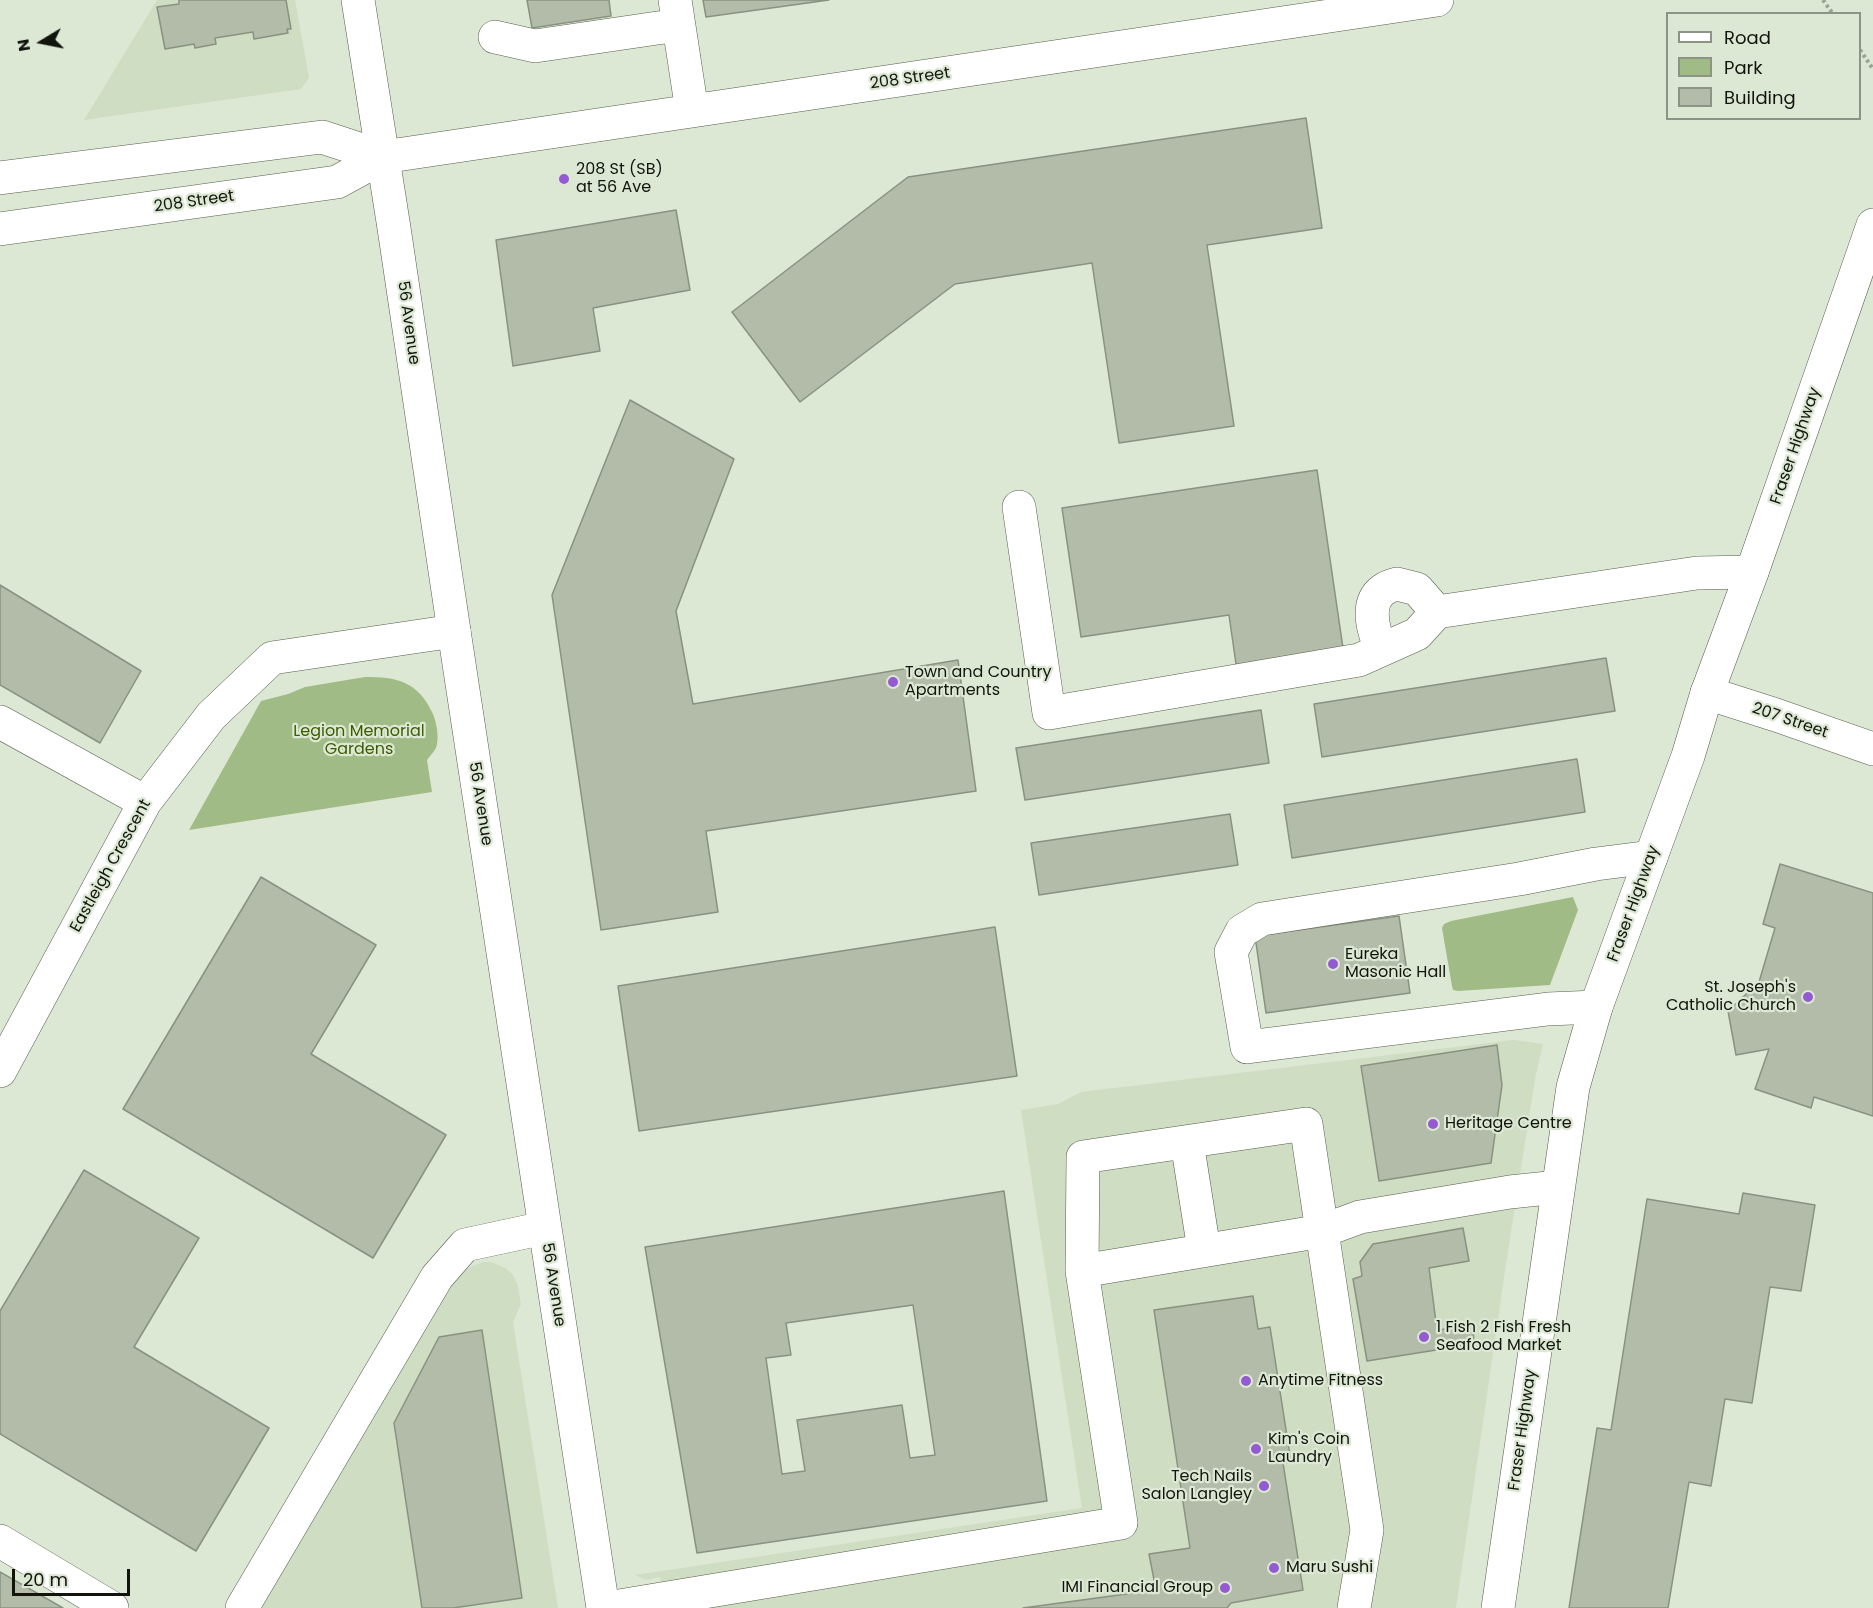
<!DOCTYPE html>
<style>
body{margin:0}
#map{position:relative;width:1873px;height:1608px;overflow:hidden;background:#dde8d4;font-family:Poppins,sans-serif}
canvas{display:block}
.legend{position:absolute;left:1666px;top:12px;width:195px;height:108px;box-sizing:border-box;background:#dde8d4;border:2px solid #8b9485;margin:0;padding:8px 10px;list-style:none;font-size:18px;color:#11150e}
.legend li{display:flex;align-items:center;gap:12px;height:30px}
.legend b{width:30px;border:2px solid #8b9485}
.north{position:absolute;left:12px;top:12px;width:60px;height:60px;-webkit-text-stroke:4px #dde8d4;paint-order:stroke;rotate:260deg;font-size:16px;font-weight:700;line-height:24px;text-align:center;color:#11150e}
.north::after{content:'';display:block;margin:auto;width:21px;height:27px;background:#11150e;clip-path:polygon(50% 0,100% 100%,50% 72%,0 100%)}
.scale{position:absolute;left:12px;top:1569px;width:118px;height:27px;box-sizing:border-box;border:3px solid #11150e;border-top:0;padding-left:8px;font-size:18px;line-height:21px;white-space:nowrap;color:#11150e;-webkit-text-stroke:4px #dde8d4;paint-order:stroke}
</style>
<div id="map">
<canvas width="1873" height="1608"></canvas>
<ul class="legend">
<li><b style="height:8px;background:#fff"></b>Road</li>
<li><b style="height:16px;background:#a0bb85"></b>Park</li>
<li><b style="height:16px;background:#b2bca9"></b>Building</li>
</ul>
<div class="north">N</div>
<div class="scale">20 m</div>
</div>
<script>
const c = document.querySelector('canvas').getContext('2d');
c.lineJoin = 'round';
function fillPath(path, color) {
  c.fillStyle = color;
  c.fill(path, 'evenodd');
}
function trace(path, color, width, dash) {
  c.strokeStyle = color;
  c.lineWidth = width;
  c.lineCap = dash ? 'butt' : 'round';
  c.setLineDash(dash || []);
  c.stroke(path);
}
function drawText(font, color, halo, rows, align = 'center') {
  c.font = font + ' Poppins,sans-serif';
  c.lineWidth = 4.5;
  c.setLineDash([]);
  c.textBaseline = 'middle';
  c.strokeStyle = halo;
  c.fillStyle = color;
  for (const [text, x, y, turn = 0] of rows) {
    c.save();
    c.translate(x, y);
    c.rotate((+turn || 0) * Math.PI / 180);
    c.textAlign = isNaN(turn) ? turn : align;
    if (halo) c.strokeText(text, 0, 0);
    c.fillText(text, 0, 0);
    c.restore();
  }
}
const built = new Path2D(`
 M157,0H295L309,78L301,89L84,120Z
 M1514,1040L1543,1044L1535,1079L1506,1264L1456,1608H665L660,1577L646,1580L635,1575L1082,1508L1021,1110L1058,1104L1081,1092Z
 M483,1262H491L505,1268L512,1274L517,1283L521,1304L513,1322L558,1608H260L452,1282L468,1268Z`);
const green = new Path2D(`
 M365,677C397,677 417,681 432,712C436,720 439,735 437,744C436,751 430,755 427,760L432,792L189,830L261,701L288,694L305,687Z
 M1573,897L1578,910L1550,985L1458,991L1453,990L1452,986L1442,928L1444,924L1451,921Z`);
const building = new Path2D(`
 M179,0H286L291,29H287L288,33L254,39L253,32L215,38L216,44L195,48L194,44L165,49L157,7L179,4Z
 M527,0H609L611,16L532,28Z
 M703,0H829L706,17Z
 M1306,118L1322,228L1207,245L1234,426L1119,443L1092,263L955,284L800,402L732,312L908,177Z
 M676,210L690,290L593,308L600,351L513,366L496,240Z
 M630,400L734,459L676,611L693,704L958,660L976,791L706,831L718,912L601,930L552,595Z
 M1317,470L1344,655L1237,671L1229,615L1081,637L1062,508Z
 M0,585L141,671L100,743L0,685Z
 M1606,658L1615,711L1322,757L1314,704Z
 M1261,710L1269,763L1025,800L1016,748Z
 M1577,759L1585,812L1292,858L1284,805Z
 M1230,814L1238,865L1039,895L1031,843Z
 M1780,864L1873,893V1116L1814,1097L1811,1108L1755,1089L1769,1049L1736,1055L1728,1011L1759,982L1775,928L1763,924Z
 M261,877L376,945L311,1054L446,1135L373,1258L123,1109Z
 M1399,916L1410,993L1266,1013L1255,936Z
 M995,927L1017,1076L639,1131L618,986Z
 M1497,1045L1502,1085L1491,1163L1379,1181L1361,1066Z
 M84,1170L199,1238L134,1347L269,1428L196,1551L0,1434V1311Z
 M1004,1191L1047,1501L697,1553L645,1247ZM913,1305L935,1455L910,1458L902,1405L797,1420L805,1471L782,1474L766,1358L791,1355L786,1323Z
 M1743,1193L1815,1205L1801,1291L1770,1287L1752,1403L1725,1399L1711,1486L1689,1482L1668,1608H1569L1597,1428L1611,1430L1647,1199L1739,1214Z
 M1463,1228L1469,1261L1429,1268L1437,1330L1473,1326L1474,1344L1367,1361L1353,1279L1362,1276L1360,1262L1373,1244Z
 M1253,1296L1258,1329L1270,1327L1291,1462L1283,1463L1303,1590L1231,1603L1227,1608H1023L1156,1590L1149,1554L1190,1548L1154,1310Z
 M482,1330L522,1598L453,1608H422L394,1423L439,1337Z
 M0,1572L63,1608H0Z`);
const path = new Path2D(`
 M1823,0L1833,14
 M1860,50L1873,69`);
const minor = new Path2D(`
 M675,0L692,111
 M495,37L535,46L678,25
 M0,178L322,137L383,157
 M0,229L337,182L383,157L1437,0
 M1019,507L1049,713L1359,660L1417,634L1437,612L1697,573L1752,572
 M1381,650C1374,632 1364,604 1383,590C1387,587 1393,585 1397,584L1417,589L1437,612
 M1707,693L1776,715L1873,749
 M0,722L145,802
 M1596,1007L1548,1009L1247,1047L1231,952L1242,931L1262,919L1519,879L1596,864L1651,857
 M0,1071L145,802L211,716L272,658L454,631
 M1187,1142L1204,1250
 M0,1541L112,1608
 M242,1608L437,1277L465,1245L544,1228
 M607,1608L1121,1523L1082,1271L1322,1231L1306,1124L1083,1157L1082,1271
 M1354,1608L1367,1530L1322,1231L1360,1217L1510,1192L1558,1187`);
const major = new Path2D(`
 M358,0L394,228L454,631L603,1608
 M1498,1608L1573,1087L1596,1007L1688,756L1707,693L1752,572L1873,225`);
const markers = [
 [564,179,6,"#945ad2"],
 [893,682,6,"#945ad2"],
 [1333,964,6,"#945ad2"],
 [1808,997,6,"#945ad2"],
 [1433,1124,6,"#945ad2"],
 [1424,1337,6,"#945ad2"],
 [1246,1381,6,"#945ad2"],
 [1256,1449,6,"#945ad2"],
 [1264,1486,6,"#945ad2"],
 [1274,1568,6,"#945ad2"],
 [1225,1588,6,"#945ad2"]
];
const streetNames = [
 ["208 Street",910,79,-8],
 ["208 Street",194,202,-8],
 ["56 Avenue",408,323,82],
 ["Fraser Highway",1796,446,-71],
 ["207 Street",1790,721,19],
 ["56 Avenue",480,804,81],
 ["Eastleigh Crescent",111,866,-61],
 ["Fraser Highway",1634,904,-70],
 ["56 Avenue",553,1285,81],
 ["Fraser Highway",1523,1430,-82]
];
const poiNames = [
 ["208 St (SB)",576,170],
 ["at 56 Ave",576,188],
 ["Town and Country",905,673],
 ["Apartments",905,691],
 ["Eureka",1345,955],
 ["Masonic Hall",1345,973],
 ["St. Joseph's",1796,988,"right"],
 ["Catholic Church",1796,1006,"right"],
 ["Heritage Centre",1445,1124],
 ["1 Fish 2 Fish Fresh",1436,1328],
 ["Seafood Market",1436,1346],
 ["Anytime Fitness",1258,1381],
 ["Kim's Coin",1268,1440],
 ["Laundry",1268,1458],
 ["Tech Nails",1252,1477,"right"],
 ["Salon Langley",1252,1495,"right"],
 ["Maru Sushi",1286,1568],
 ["IMI Financial Group",1213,1588,"right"]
];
const parkNames = [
 ["Legion Memorial",359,732],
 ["Gardens",359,750]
];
fillPath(built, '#cfddc2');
fillPath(green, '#a0bb85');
fillPath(building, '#b2bca9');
trace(building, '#899280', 1.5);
trace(minor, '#555e4d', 34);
trace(major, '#555e4d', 34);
trace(path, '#9aa393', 4, [3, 3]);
trace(minor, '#fff', 33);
trace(major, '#fff', 33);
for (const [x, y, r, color] of markers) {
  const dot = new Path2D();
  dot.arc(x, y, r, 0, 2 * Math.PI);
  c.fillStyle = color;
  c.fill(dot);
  trace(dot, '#dde8d4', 2);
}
drawText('16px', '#11150e', '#dde8d4', streetNames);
drawText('16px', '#11150e', '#dde8d4', poiNames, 'left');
drawText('16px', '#3b5d00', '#dde8d4', parkNames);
</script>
